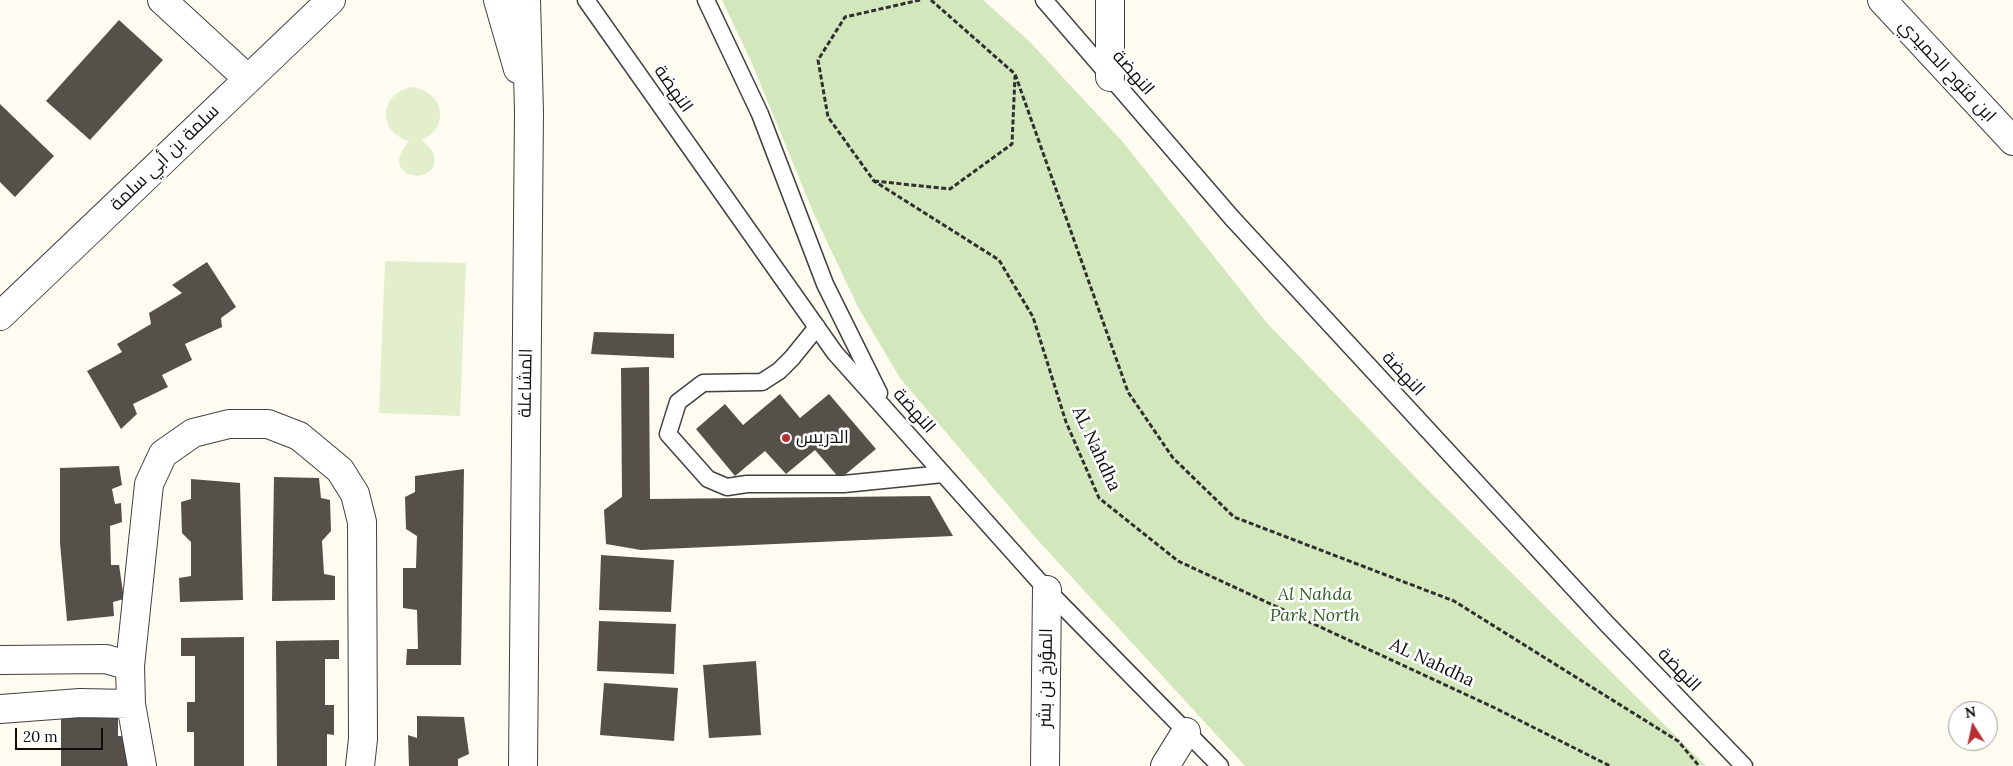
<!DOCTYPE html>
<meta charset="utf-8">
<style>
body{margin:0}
#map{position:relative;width:2013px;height:766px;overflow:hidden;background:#fefbf1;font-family:Lora,serif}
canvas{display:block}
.north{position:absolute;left:1948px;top:701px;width:50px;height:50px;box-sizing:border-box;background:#fff;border:1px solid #9f9f9f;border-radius:50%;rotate:350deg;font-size:14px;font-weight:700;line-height:20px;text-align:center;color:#0e0e0e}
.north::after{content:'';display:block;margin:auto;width:18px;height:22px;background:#b52f35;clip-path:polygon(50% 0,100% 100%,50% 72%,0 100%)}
.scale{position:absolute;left:15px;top:728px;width:88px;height:22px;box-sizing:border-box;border:2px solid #0e0e0e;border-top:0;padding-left:6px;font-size:15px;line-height:18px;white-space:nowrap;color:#0e0e0e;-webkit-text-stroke:4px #fff;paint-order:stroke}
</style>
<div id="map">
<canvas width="2013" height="766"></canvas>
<div class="north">N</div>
<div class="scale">20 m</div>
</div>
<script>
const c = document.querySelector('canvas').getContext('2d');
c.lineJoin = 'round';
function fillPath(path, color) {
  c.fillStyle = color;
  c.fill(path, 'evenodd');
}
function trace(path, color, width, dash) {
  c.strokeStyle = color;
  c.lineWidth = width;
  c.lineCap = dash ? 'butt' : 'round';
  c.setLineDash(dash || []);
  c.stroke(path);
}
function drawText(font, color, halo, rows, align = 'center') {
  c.font = font + ' Lora,Cairo,serif';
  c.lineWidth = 5;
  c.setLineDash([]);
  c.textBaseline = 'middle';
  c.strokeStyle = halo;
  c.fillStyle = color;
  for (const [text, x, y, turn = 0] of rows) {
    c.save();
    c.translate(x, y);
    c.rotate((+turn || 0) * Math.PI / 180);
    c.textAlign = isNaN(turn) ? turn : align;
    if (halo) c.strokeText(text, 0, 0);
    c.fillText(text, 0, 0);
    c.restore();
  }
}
const green = new Path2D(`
 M722,0H983L1030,42L1122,141L1267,323L1418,480L1706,766H1245L1034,536L900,378L858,307L814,214L751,61Z`);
const pitch = new Path2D(`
 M411,87C443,90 452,126 422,140C426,144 432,149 434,155C441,183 392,182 400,155C402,150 406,145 409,141C377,132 379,94 411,87Z
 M385,261L466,263L460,416L379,413Z`);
const building = new Path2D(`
 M119,20L163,60L90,140L46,101Z
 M0,104L54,156L15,197L0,182Z
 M207,262L236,307L221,318L222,327L185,344L192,360L162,375L168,387L133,404L137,414L121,429L87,371L122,352L117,344L151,324L149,313L182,293L172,285Z
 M594,332L674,334V358L591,354Z
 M649,367L650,499L930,496L953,536L641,550L606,544L604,510L622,497L621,368Z
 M780,394L800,418L829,394L876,449L840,479L815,450L786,474L765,451L735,476L696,429L725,404L743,425Z
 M119,466L122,485L112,489L115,504L121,503L122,522L110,526L111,565H119L124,599L113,602L114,616L67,621L60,543V468Z
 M464,469L461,665H406L407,649H418L417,610L403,608V568H416L417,536L406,529L405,497L415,492V476Z
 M274,477L319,478L321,498L330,500L331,531L322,541L324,574L335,576V600L272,601Z
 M191,479L240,483L243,600L180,602L179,578L191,576V542L182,533L181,502L191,499Z
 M601,555L674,560L671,612L599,610Z
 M599,621L676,624L674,674L597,671Z
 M244,637V766H194V732H187V702H195V656H181V638Z
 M339,640V659H325V705H334V735L327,734V766H277L276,641Z
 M756,661L761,735L709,738L703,665Z
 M604,683L678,688L674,741L600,735Z
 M118,714V736H127L128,766H61V715Z
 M417,716L464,717L469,754L458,759V766H409L408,735L417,738Z`);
const path = new Path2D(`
 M920,0L845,17L818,60L828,117L874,181L999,260L1033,317L1066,422L1099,498L1178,561L1495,708L1610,766
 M931,0L1015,74L1128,392L1173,458L1234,517L1454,601L1678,741L1699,766
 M874,181L950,189L1012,144L1015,76`);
const service = new Path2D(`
 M586,0L835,353L1047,590L1220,766
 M706,0L760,114L825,284L879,393
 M1044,0L1232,218L1606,623L1744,766
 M817,327L792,358L779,371L762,382L703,383L678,402L668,434L708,479L727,487L747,484H844L943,474`);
const minor = new Path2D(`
 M162,0L248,79
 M498,0L518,69
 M1882,0L2013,141
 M1110,77V0
 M0,316L331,0
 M0,660L106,659L130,666
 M0,709L80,703L131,704
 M142,766L131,704L130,666L149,484L163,454L193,433L229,424H268L299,436L340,470L355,494L362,522L363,739L360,766
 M523,766L529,112L526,0`);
const tertiary = new Path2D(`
 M1045,766L1047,590
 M1165,766L1186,732`);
const markers = [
 [786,438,5,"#b52f35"]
];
const streetNames = [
 ["ابن فتوح الحميدي",1947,71,47],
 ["النهضة",1133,73,49],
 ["النهضة",673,89,55],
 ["سلمة بن أبي سلمة",165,158,-44],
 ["النهضة",1403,374,47],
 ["المشاعلة",526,383,-89],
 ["النهضة",914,411,48],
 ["AL Nahdha",1096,449,65],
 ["AL Nahdha",1432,663,25],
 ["النهضة",1679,670,46],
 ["المؤرخ بن بشر",1046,678,-89]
];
const poiNames = [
 ["الدريس",796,438]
];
const parkNames = [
 ["Al Nahda",1315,595],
 ["Park North",1315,616]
];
fillPath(green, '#d2e7bc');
fillPath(pitch, '#e3eecd');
fillPath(building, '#56504b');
trace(service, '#414141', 19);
trace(minor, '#414141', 30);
trace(tertiary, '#414141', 30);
trace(path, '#303030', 3, [5, 2.5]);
trace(service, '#fff', 16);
trace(minor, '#fff', 28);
trace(tertiary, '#fff', 28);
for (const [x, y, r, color] of markers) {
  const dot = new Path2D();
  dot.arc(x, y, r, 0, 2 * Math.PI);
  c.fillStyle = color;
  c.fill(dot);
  trace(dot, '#fff', 2);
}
drawText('18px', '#0e0e0e', '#fff', streetNames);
drawText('18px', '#0e0e0e', '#fff', poiNames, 'left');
drawText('italic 18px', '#2f6223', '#fff', parkNames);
</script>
